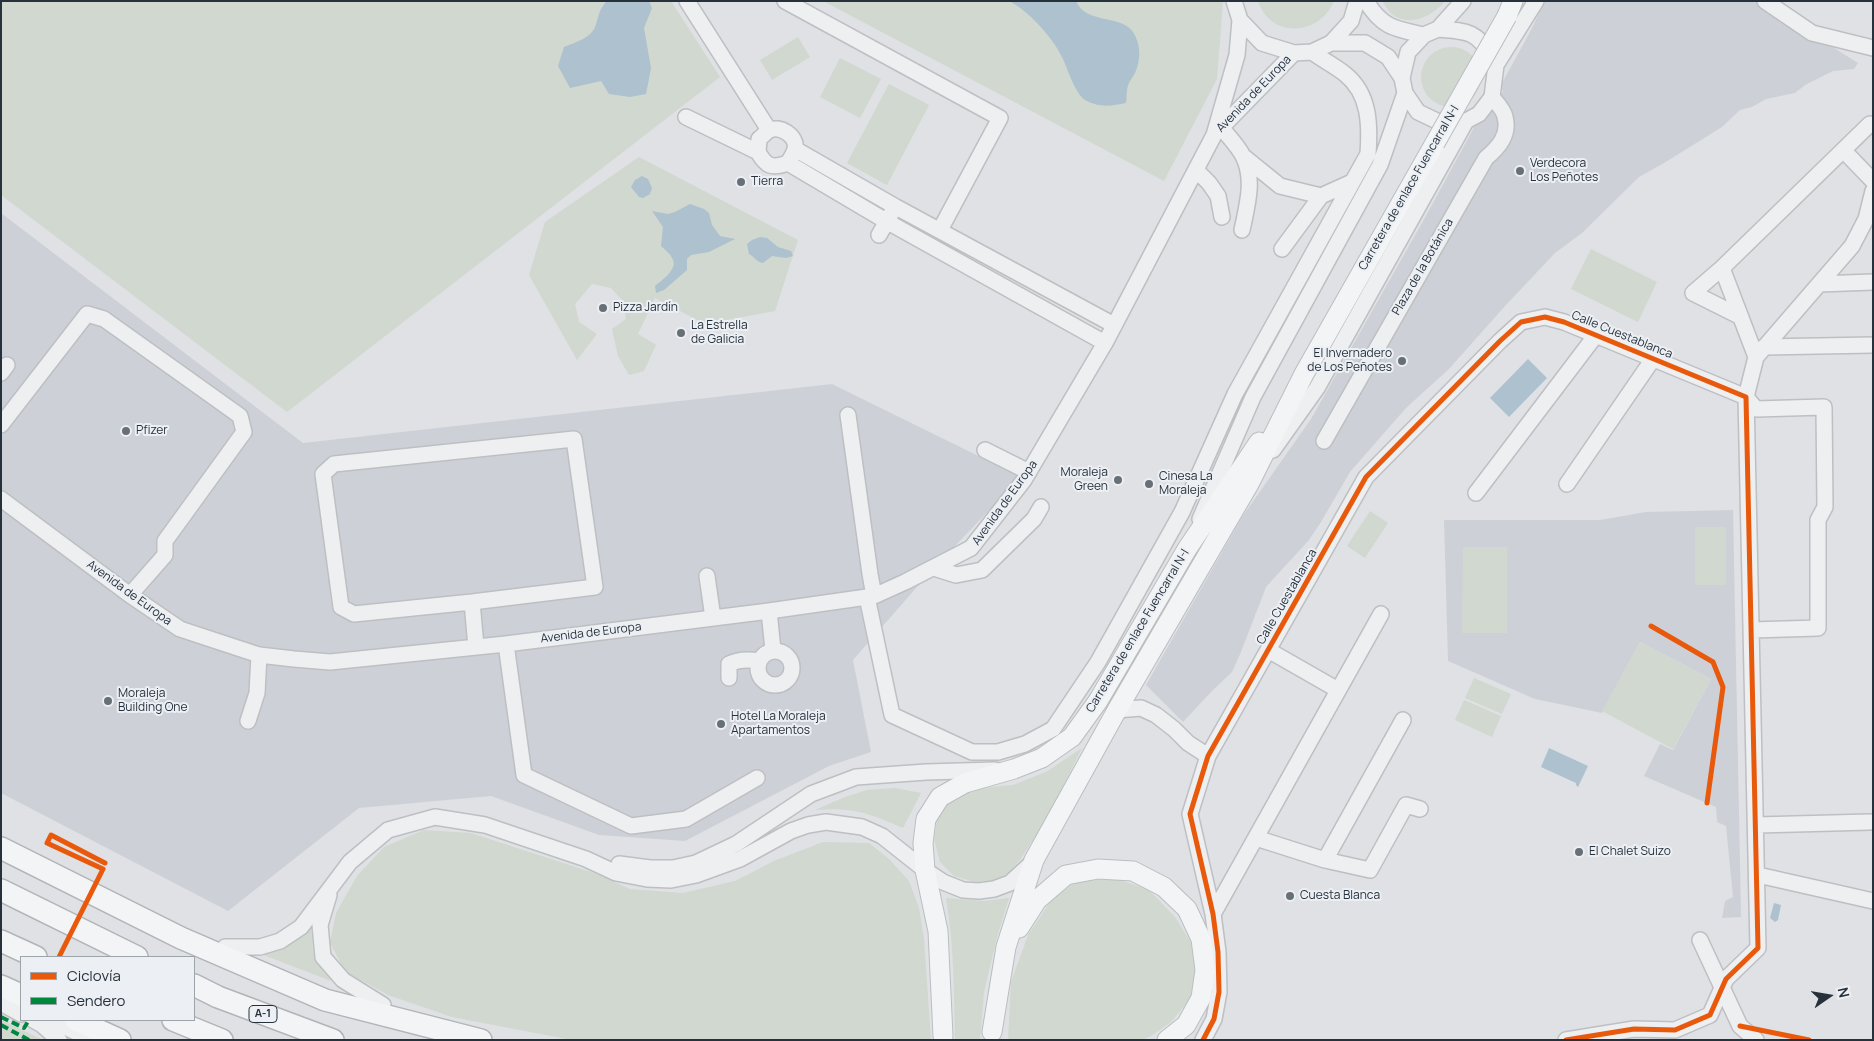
<!DOCTYPE html>
<meta charset="utf-8">
<style>
body{margin:0}
#map{position:relative;width:1874px;height:1041px;overflow:hidden;background:#dfe1e4;font-family:Manrope,sans-serif}
canvas{display:block}
.frame{position:absolute;inset:0;border:2px solid #27313c;pointer-events:none}
.legend{position:absolute;left:20px;top:956px;width:175px;height:65px;box-sizing:border-box;background:#ecf0f4;border:1px solid #9da4aa;margin:0;padding:6px 9px;list-style:none;font-size:15px;color:#27313c}
.legend li{display:flex;align-items:center;gap:10px;height:25px}
.legend b{width:25px;border:1px solid #9da4aa}
.north{position:absolute;left:1804px;top:971px;width:50px;height:50px;-webkit-text-stroke:4px #ecf0f4;paint-order:stroke;rotate:77deg;font-size:14px;font-weight:700;line-height:20px;text-align:center;color:#27313c}
.north::after{content:'';display:block;margin:auto;width:18px;height:22px;background:#27313c;clip-path:polygon(50% 0,100% 100%,50% 72%,0 100%)}
</style>
<div id="map">
<canvas width="1874" height="1041"></canvas>
<div class="frame"></div>
<ul class="legend">
<li><b style="height:6px;background:#e8590c"></b>Ciclovía</li>
<li><b style="height:6px;background:#00873e"></b>Sendero</li>
</ul>
<div class="north">N</div>
</div>
<script>
const c = document.querySelector('canvas').getContext('2d');
c.lineJoin = 'round';
function fillPath(path, color) {
  c.fillStyle = color;
  c.fill(path, 'evenodd');
}
function trace(path, color, width, dash) {
  c.strokeStyle = color;
  c.lineWidth = width;
  c.lineCap = dash ? 'butt' : 'round';
  c.setLineDash(dash || []);
  c.stroke(path);
}
function drawText(font, color, halo, rows, align = 'center') {
  c.font = font + ' Manrope,sans-serif';
  c.lineWidth = 4;
  c.setLineDash([]);
  c.textBaseline = 'middle';
  c.strokeStyle = halo;
  c.fillStyle = color;
  for (const [text, x, y, turn = 0] of rows) {
    c.save();
    c.translate(x, y);
    c.rotate((+turn || 0) * Math.PI / 180);
    c.textAlign = isNaN(turn) ? turn : align;
    if (halo) c.strokeText(text, 0, 0);
    c.fillText(text, 0, 0);
    c.restore();
  }
}
const built = new Path2D(`
 M1545,1H1759L1858,63L1854,69L1833,71L1805,85L1795,93L1766,99L1752,107L1740,110L1722,127L1664,163L1639,177L1582,233L1555,253L1505,306L1449,369L1406,408L1350,472L1321,522L1309,540L1266,587L1241,652L1232,672L1212,691L1183,722L1146,685L1242,517L1311,419L1427,214L1478,120L1490,114L1503,91L1501,87L1502,83L1530,32Z
 M1,213L303,443L832,384L1021,477L931,571L853,660L871,752L829,766L685,841L599,835L491,796L359,808L228,911L1,793Z
 M1733,510L1741,917L1722,918L1725,901L1733,897L1726,826L1717,822L1716,807L1644,776L1660,744L1673,750L1711,679L1640,642L1602,713L1535,699L1448,661L1444,520H1600L1646,512Z`);
const green = new Path2D(`
 M1,1H671L720,77L287,412L1,195Z
 M823,1H1223L1217,79L1164,181Z
 M1258,1H1334C1320,36 1270,39 1258,1Z
 M1382,1H1445C1433,16 1409,28 1392,14C1388,11 1385,5 1382,1Z
 M798,37L810,57L772,80L760,60Z
 M1421 77a30 30 0 1 1 60 0a30 30 0 1 1-60 0Z
 M840,58L881,79L860,118L820,97Z
 M889,84L929,105L887,185L847,163Z
 M639,157L798,240L775,311L705,324L655,298L638,334L656,345L644,371L629,375L618,356L612,329L626,319L624,302L611,288L592,284L575,304L579,322L597,334L577,360L529,275L545,222Z
 M1591,249L1657,282L1638,322L1571,289Z
 M1370,511L1388,523L1365,558L1347,546Z
 M1695,527H1726V585H1695Z
 M1463,547H1507V633H1462Z
 M1640,642L1711,679L1673,749L1602,711Z
 M1474,678L1511,694L1502,714L1465,698Z
 M1464,700L1501,716L1492,737L1455,720Z
 M1082,748L1049,815L1020,860L1009,872L995,881L975,882L954,876L940,862L934,839L938,814L958,794L980,788L1013,785L1046,772Z
 M895,788L921,793L903,828C868,813 854,807 815,810L845,797L867,790Z
 M424,830L471,833L594,873L630,889L683,893L735,881L774,861L823,842L869,843L889,859L909,881L919,908L924,939L931,1040H572L452,1017L388,995L345,971L330,943L336,913L357,876L384,847Z
 M1112,878L1148,889L1175,917L1192,944L1195,973L1190,999L1171,1022L1151,1036L1142,1040H1008L1011,982L1028,935L1050,902L1074,883Z
 M946,898L985,901L1009,898L997,937L984,992L980,1040H955C954,992 954,944 946,898Z
 M311,926L313,952L331,981L261,954C282,948 294,941 311,926Z
 M1,1020L43,1040H1Z`);
const water = new Path2D(`
 M607,1H649L652,8L644,28L651,68L646,94L630,97L609,94L601,81L570,88L558,66L564,47C574,43 591,38 595,27C599,17 598,10 607,1Z
 M1009,1H1076C1086,25 1121,14 1133,32C1141,44 1141,60 1135,73C1133,77 1130,80 1129,83C1126,89 1127,97 1126,103C1111,106 1100,108 1085,100C1075,93 1068,70 1063,59C1054,39 1029,11 1009,1Z
 M642,176L648,179L652,188L650,194L643,198L639,197L631,187L635,180Z
 M690,204L704,209L709,213L712,225L720,236L735,239L709,252L691,255L687,259V270L664,290L656,293L655,286C662,280 679,269 672,258C670,253 665,250 661,246L663,227L652,211L668,214L675,212Z
 M760,237L767,238L778,247L791,251L793,256L786,258L772,256L763,263C756,262 755,257 749,254L747,244L752,240Z
 M1528,359L1547,378L1509,417L1490,398Z
 M1549,748L1588,766L1578,787L1576,785V783L1541,767Z
 M1774,903L1781,905L1778,920L1775,922L1770,918Z`);
const minor = new Path2D(`
 M687,1L769,130
 M785,1L1000,118L940,230
 M1234,1L1240,20L1262,43L1294,53L1312,52L1331,43L1351,21L1357,1
 M1366,1C1382,28 1396,29 1424,35
 M1765,1L1812,33L1873,48
 M1438,29C1467,31 1478,31 1492,58
 M1331,43H1365L1388,57L1402,78L1405,93L1418,112L1441,123L1466,121L1479,114L1492,97L1496,65L1536,1
 M1402,78L1408,52L1424,35L1438,29L1463,1
 M686,117L758,152C766,166 771,169 788,163C790,159 794,154 795,149C798,136 779,124 768,131C765,133 762,137 759,139L758,152
 M1221,127C1228,136 1238,146 1243,156C1255,179 1247,206 1242,230
 M1217,132L1294,53
 M795,149L896,207L1114,325
 M1844,151L1873,181
 M1243,156L1280,186L1321,196
 M788,163L886,221L1105,343
 M1196,170L1209,183L1218,196L1222,217
 M879,235L891,214
 M1282,249L1321,196L1352,182
 M1722,268L1693,293L1741,317
 M1819,284L1873,282
 M1764,347L1873,345
 M1756,357L1722,268L1870,124
 M1,373L7,365
 M848,415L870,574L874,596
 M1,425L87,314L104,319L240,416L244,432L165,541V555L130,595
 M1324,441L1486,158C1498,148 1510,135 1505,117C1504,110 1496,102 1492,97
 M985,450L1029,472
 M1273,450L1317,388L1466,121
 M1567,484L1653,359
 M1476,493L1596,335
 M1,499L130,595L180,629L259,655L294,659L330,662L506,644L769,611L874,596L905,582L971,548L1024,480L1105,343L1214,135L1237,55L1240,20
 M1200,519L1253,397L1380,165L1405,93
 M934,568L956,575L982,570L1034,519L1041,507
 M707,576L713,618
 M867,597L892,715L972,752H998L1025,744L1053,729L1098,662L1182,512L1235,394L1368,154C1370,125 1370,94 1345,74C1335,66 1323,60 1312,52
 M472,602L595,587L574,439L334,464L323,474L341,607L354,614L472,602L476,647
 M769,611L773,650
 M1752,630L1818,628V520L1825,507L1824,407L1756,409L1746,397L1756,357L1852,246L1866,219L1873,191
 M506,644L524,775L631,826L686,819L757,778
 M1268,650L1338,690
 M758 668a17 17 0 1 1 34 0a17 17 0 1 1-34 0Z
 M729,678V664C739,659 748,659 759,661
 M1117,710L1141,708L1156,715L1174,729L1188,743L1208,756
 M248,721L257,693L259,655
 M1757,825L1870,822
 M1256,838L1325,860L1403,720
 M1325,860L1370,870L1406,805L1420,809
 M619,864L650,868H673L696,863L736,844L811,794L856,777L926,772L995,770
 M1758,875L1873,901
 M329,895L320,925L323,957L343,980L383,1005
 M1213,914L1381,614
 M1700,940L1740,1026L1756,1040
 M225,947H260L280,941L301,927L350,862L388,830L435,817L485,825L586,859L616,873L647,879L671,880L696,875L740,859L791,831L808,825L826,822L862,827L882,836L925,870L943,882L963,890L979,891L994,889L1010,883L1034,861
 M1,1003L21,1014
 M33,1020L42,1025L59,1040
 M51,1020L92,1040
 M1203,1040L1214,1019L1219,992L1218,952L1213,914L1190,814L1208,756L1366,477L1500,341L1521,322L1545,317L1564,322L1746,397L1758,948L1726,979L1710,1015L1675,1030L1634,1029L1566,1040`);
const major = new Path2D(`
 M1507,16L1513,1
 M1019,928L1037,900L1066,875L1098,869L1133,871L1164,887L1187,909L1201,939L1205,970L1201,998L1186,1025L1167,1040
 M992,1032L1006,947L1034,860L1117,710L1249,484L1304,374L1435,143
 M943,1036L938,931L925,870L923,843L926,819L940,797L965,783L1014,769L1042,758L1072,737L1098,701L1187,549L1259,442`);
const highway = new Path2D(`
 M1,848L181,938L325,1000L481,1040
 M1,890L137,957
 M1,941L36,957
 M194,985L218,997L333,1040
 M1,986L21,995
 M76,1020L120,1040
 M173,1020L222,1040`);
const majorBridge = new Path2D(`
 M1435,143L1507,16`);
const quiet = new Path2D(`
 M1,1017L24,1028L29,1020
 M1,1025L29,1040`);
const cycleway = new Path2D(`
 M1651,626L1713,662L1723,687L1707,803
 M59,957L103,869L47,843L51,835L105,863
 M1740,1026L1809,1040
 M1203,1040L1214,1019L1219,992L1218,952L1213,914L1190,814L1208,756L1366,477L1500,341L1521,322L1545,317L1564,322L1746,397L1758,948L1726,979L1710,1015L1675,1030L1634,1029L1566,1040`);
const markers = [
 [1520,171,5,"#676f77"],
 [741,182,5,"#676f77"],
 [603,308,5,"#676f77"],
 [681,333,5,"#676f77"],
 [1402,361,5,"#676f77"],
 [126,431,5,"#676f77"],
 [1118,480,5,"#676f77"],
 [1149,484,5,"#676f77"],
 [108,701,5,"#676f77"],
 [721,724,5,"#676f77"],
 [1579,852,5,"#676f77"],
 [1290,896,5,"#676f77"]
];
const shields = [
 [263,1014,28]
];
const shieldNames = [
 ["A-1",263,1014]
];
const streetNames = [
 ["Avenida de Europa",1254,94,-46],
 ["Carretera de enlace Fuencarral N-I",1409,188,-60],
 ["Plaza de la Botánica",1423,267,-60],
 ["Calle Cuestablanca",1622,335,22],
 ["Avenida de Europa",1005,503,-54],
 ["Avenida de Europa",129,593,36],
 ["Calle Cuestablanca",1287,597,-60],
 ["Carretera de enlace Fuencarral N-I",1138,631,-59],
 ["Avenida de Europa",591,633,-7]
];
const poiNames = [
 ["Verdecora",1530,164],
 ["Los Peñotes",1530,178],
 ["Tierra",751,182],
 ["Pizza Jardín",613,308],
 ["La Estrella",691,326],
 ["de Galicia",691,340],
 ["El Invernadero",1392,354,"right"],
 ["de Los Peñotes",1392,368,"right"],
 ["Pfizer",136,431],
 ["Moraleja",1108,473,"right"],
 ["Green",1108,487,"right"],
 ["Cinesa La",1159,477],
 ["Moraleja",1159,491],
 ["Moraleja",118,694],
 ["Building One",118,708],
 ["Hotel La Moraleja",731,717],
 ["Apartamentos",731,731],
 ["El Chalet Suizo",1589,852],
 ["Cuesta Blanca",1300,896]
];
fillPath(built, '#cdd1d7');
fillPath(green, '#d0d8cf');
fillPath(water, '#adc1cf');
trace(minor, '#bdbfc2', 18);
trace(major, '#bbbec1', 21);
trace(highway, '#b1b4b8', 24);
trace(minor, '#eeeff1', 15);
trace(major, '#f3f4f5', 19);
trace(highway, '#f3f4f5', 21);
trace(majorBridge, '#bbbec1', 21, []);
trace(majorBridge, '#f3f4f5', 19);
trace(quiet, '#00873e', 4, [8, 4]);
trace(cycleway, '#e8590c', 5);
for (const [x, y, r, color] of markers) {
  const dot = new Path2D();
  dot.arc(x, y, r, 0, 2 * Math.PI);
  c.fillStyle = color;
  c.fill(dot);
  trace(dot, '#ecf0f4', 2);
}
for (const [x, y, w] of shields) {
  const box = new Path2D();
  box.roundRect(x - w / 2, y - 8.5, w, 17, 4);
  c.fillStyle = '#ecf0f4';
  c.fill(box);
  trace(box, '#27313c', 1);
}
drawText('bold 11px', '#27313c', null, shieldNames);
drawText('12px', '#27313c', '#ecf0f4', streetNames);
drawText('12px', '#27313c', '#ecf0f4', poiNames, 'left');
</script>
